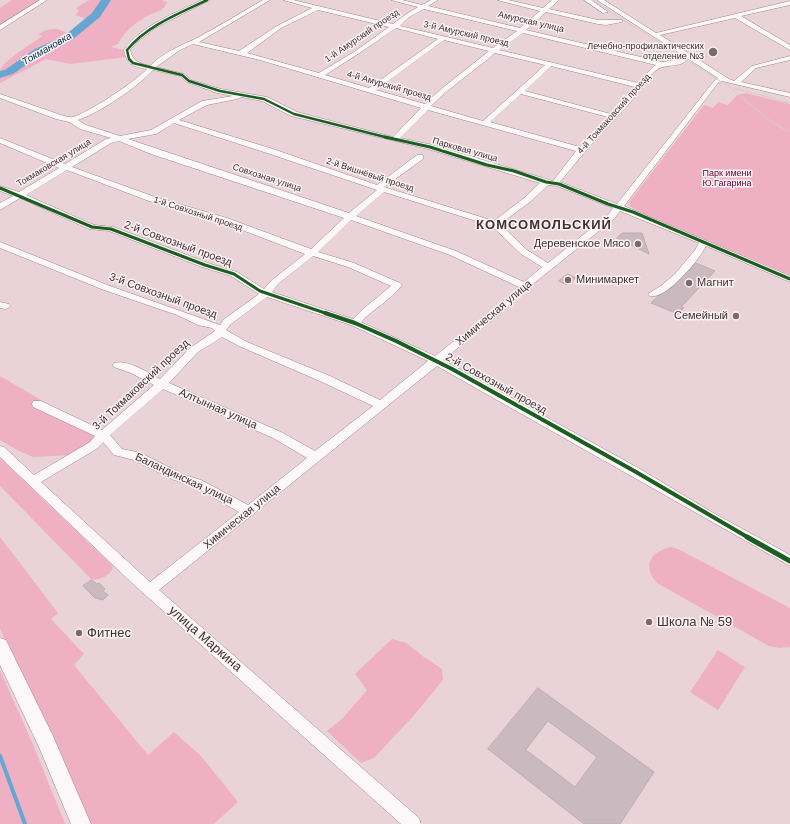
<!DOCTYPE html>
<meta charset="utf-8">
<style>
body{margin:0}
canvas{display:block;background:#e9d2d8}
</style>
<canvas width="790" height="824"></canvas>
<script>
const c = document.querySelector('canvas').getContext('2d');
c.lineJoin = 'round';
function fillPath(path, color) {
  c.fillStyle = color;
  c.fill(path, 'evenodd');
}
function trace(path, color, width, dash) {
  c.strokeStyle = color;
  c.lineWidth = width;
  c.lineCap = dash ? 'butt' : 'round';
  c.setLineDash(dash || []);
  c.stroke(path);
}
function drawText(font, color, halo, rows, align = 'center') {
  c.font = font + ' Arial,sans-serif';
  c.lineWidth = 3;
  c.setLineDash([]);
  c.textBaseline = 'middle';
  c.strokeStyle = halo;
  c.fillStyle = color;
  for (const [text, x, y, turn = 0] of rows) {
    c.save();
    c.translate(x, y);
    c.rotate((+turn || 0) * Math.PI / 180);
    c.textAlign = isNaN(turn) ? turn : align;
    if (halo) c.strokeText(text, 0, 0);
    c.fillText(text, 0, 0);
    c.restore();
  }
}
const green = new Path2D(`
 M12,0H41L0,26V8Z
 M89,0H161L167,2C163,13 155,11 147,16C136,22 124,32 118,44L111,47L125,50L126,57L70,64L46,59L0,83C0,79 0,73 0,70C3,61 33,43 42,36L38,34C52,27 56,28 70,34L88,20L76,15L79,10L76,8Z
 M746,93L790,104V275L639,212L630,206L629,202L704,105L713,108L718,102L728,105L737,95Z
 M0,376L41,400L34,405L95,434L97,439L72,455L33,457L17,450L0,440Z
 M0,458L113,566C112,575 99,581 91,579L0,486Z
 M0,537L58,613L51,619L84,654L74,665L148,755L174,732L201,756L238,802L214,824H89L0,629Z
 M671,547L678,549L790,608V647L779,648L769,646L657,583C642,565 650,552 671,547Z
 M392,639L406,643L424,657L442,669L443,680L416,713L374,758L361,763L327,731L343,718L367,690L355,674Z
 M718,650L745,667L718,710L690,692Z
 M0,670L34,747L65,824H0Z`);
const stream = new Path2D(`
 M0,756L25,824`);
const river = new Path2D(`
 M101,0H111L100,17L72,40L43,53L13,74L0,78V71L5,70L35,49L64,36L92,13Z`);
const building = new Path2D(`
 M623,233H642L649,254L617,238Z
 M696,263L715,271L681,307L684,308L678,314L651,303L657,297L674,286Z
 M568,274L576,278L567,285L559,281Z
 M92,580L97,584L99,583L105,589L103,591L108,595L103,600L95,598L83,586Z
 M538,688L654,772L620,824H584L488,749ZM548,721L597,757L575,787L526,750Z`);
const minor = new Path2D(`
 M40,0H47L0,30V25Z
 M202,0H210L155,28L137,42L130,50C133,62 139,63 150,66C162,53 180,46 195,39C218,27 240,13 263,0H270L199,42L239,51L277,26L312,8L283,0H293L393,24L405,15L418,7L391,0H402L422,5L431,0H438L428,6L520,28L540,11L497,0H508L543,8L552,0H559L549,9L598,20H622V22L606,25L598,24L546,12L526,30L662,62L683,59L686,61C678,68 665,63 655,71C646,80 638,93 629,104C605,129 582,154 560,182L617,204L714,81L718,78L597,0H604L656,33L790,1V5L741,16L790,45V50L735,18L660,35L729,79L734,81L752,66L790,56V60L756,68L741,82L790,93V97L722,81L718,83L624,206L790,276V282L706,246C700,259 666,300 650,296L648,294L662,285L675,274L695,250L699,243L620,211L614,219L528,288L497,316L443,360L640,469L710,511L790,555V566L437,366L159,590L419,818L421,824H401L132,583L0,457V446L4,447L34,475L90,442L95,436L33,407L32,404L33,401H41L102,430L154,385L131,373L114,367L113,365L114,363C127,359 149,373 160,379L190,348L215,331L212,328L198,325L177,315L104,290L0,248V242L110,286L220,325L223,320L259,294L231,276L202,267L109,231L89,229L20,198L0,210V203L13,196L0,191V186L19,192L59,168L0,143V138L65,164L106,139L111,138L80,129L69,122L56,119L0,98V94L61,115C65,116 70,118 73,117C88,113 136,81 147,69C132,66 127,65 124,50C143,24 174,14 202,0ZM424,9L517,31L493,48L400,26L409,17ZM318,10L389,27L354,52L319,73L247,53L281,28ZM396,28L438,39L369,88L325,75L358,54ZM523,33L656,65L651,69L638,83L499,50ZM444,40L489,51C467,69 444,85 425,104L376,90ZM193,44L260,60L421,108L393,137L297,112L267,97L221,89L191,80L184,74L156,67L180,50ZM495,53L545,65L483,121L431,106C451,86 474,71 495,53ZM551,66L635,87L611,114L525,91ZM153,70L180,76L187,82L217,93L233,96L202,101L151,130L120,136L86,125L78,120C99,113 138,87 153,70ZM521,94L608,117L580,147L490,122ZM241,97L262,101L291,116L428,149L540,183L524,198L494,221L384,187L423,159V155H417L377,185L273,149L179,120L207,105L237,99ZM428,110L576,151L553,181L433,145L400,138ZM174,123L267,153L377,190L349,213L128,139L156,134ZM119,141L151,154L344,218L311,249L227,218L155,197L72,167L111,143ZM67,170L149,201L221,222L305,254L272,280L264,289L237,272L208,263L114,227L94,225L26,195ZM548,185L557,186L613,208L608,215L548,263L527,250L500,224L530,202ZM384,192L492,226L521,254L542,267L524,282L456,251L356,216ZM351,220L450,255L519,287L491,312L435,356L361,322C374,308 391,300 402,285L400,283L354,263L318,252ZM313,256L348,267L391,286L363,309L353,319L272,292L278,284ZM267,297L351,325L428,361L380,400L330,376L247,342L226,330L231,324ZM222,337L239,346L322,382L373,406L315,451L281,432L169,383L198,352ZM163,389L273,438L307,458L248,505L201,480L182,474L141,453L122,449L110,435ZM103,442L114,455L134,460L174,480L193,486L239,512L150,582L41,482L98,448Z
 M584,0H591L608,12L603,13Z
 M0,302L9,304L11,306L6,309L0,308Z`);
const major = new Path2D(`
 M0,638L6,640L53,736L91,824H71L39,747L0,665Z`);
const tram = new Path2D(`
 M592,0L728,86L773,123L790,132
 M734,88L790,103`);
const cyclewayFar3 = new Path2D(`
 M207,0C178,14 148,25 127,50L129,59L133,63L182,75L189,81L220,91L264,99L294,114L389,138`);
const cyclewayFar2 = new Path2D(`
 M385,137L430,147L487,165L514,171L546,182L559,184L608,204L633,212L790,279
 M0,188L92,227L111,229L205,265L234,274L260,291L328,314`);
const cyclewayFar1 = new Path2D(`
 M325,313L355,323L396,341L452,369L636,472L749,538`);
const cycleway = new Path2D(`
 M747,537L790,561`);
const markers = [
 [713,52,5,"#7b696d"],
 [638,244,4,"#7b696d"],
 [568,280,4,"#7b696d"],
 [689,283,4,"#7b696d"],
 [736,316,4,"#7b696d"],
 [649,622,4,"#7b696d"],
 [79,633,4,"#7b696d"]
];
const farStreetnames = [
 ["Амурская улица",531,22,13],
 ["3-й Амурский проезд",466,34,13],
 ["1-й Амурский проезд",362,36,-34],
 ["4-й Амурский проезд",389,86,16],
 ["4-й Токмаковский проезд",614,114,-48],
 ["Парковая улица",465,150,16],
 ["Токмаковская улица",54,163,-31],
 ["2-й Вишнёвый проезд",370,175,18],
 ["Совхозная улица",267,178,18],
 ["1-й Совхозный проезд",198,214,18]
];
const farPoinames = [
 ["Лечебно-профилактических",704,47],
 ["отделение №3",704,57]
];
const farParknames = [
 ["Парк имени",727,174],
 ["Ю.Гагарина",727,184]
];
const farWaternames = [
 ["Токмановка",47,49,-30]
];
const streetNames = [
 ["2-й Совхозный проезд",178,244,20],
 ["3-й Совхозный проезд",163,296,20],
 ["Химическая улица",494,313,-40],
 ["2-й Совхозный проезд",496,384,29],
 ["3-й Токмаковский проезд",141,385,-43],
 ["Алтынная улица",218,409,24],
 ["Баландинская улица",184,479,25],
 ["Химическая улица",242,517,-39]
];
const poiNames = [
 ["Деревенское Мясо",630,244],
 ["Минимаркет",576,280,"left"],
 ["Магнит",697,283,"left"],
 ["Семейный",728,316]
];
const farDistrictnames = [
 ["КОМСОМОЛЬСКИЙ",544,225]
];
const nearPoinames = [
 ["Школа № 59",657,622],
 ["Фитнес",87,633]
];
const nearStreetnames = [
 ["улица Маркина",205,639,41]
];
fillPath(green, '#f0b0c3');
trace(stream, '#65a6d2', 4);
fillPath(river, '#65a6d2');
fillPath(building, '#cbb9c0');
trace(building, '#bcacb2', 1);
trace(minor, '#9b898e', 1);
trace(major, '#9b898e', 1);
fillPath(minor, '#fcf8f9');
fillPath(major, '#fcf8f9');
trace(tram, '#d3cdcf', 1);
trace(cyclewayFar3, '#1b5e20', 2.5);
trace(cyclewayFar2, '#1b5e20', 3);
trace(cyclewayFar1, '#1b5e20', 4);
trace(cycleway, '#1b5e20', 5);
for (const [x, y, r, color] of markers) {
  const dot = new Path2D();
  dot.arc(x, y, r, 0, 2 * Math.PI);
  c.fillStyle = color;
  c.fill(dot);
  trace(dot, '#fcf3f5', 1.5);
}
drawText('9px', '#403034', '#fcf3f5', farStreetnames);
drawText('9px', '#403034', '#fcf3f5', farPoinames, 'right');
drawText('9px', '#5f012f', '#fcf3f5', farParknames);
drawText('italic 10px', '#032e47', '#fcf3f5', farWaternames);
drawText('11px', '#403034', '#fcf3f5', streetNames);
drawText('11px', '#403034', '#fcf3f5', poiNames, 'right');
c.letterSpacing = '1px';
drawText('bold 13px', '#403034', '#fcf3f5', farDistrictnames);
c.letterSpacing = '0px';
drawText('13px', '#403034', '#fcf3f5', nearPoinames, 'left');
drawText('13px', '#403034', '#fcf3f5', nearStreetnames);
</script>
